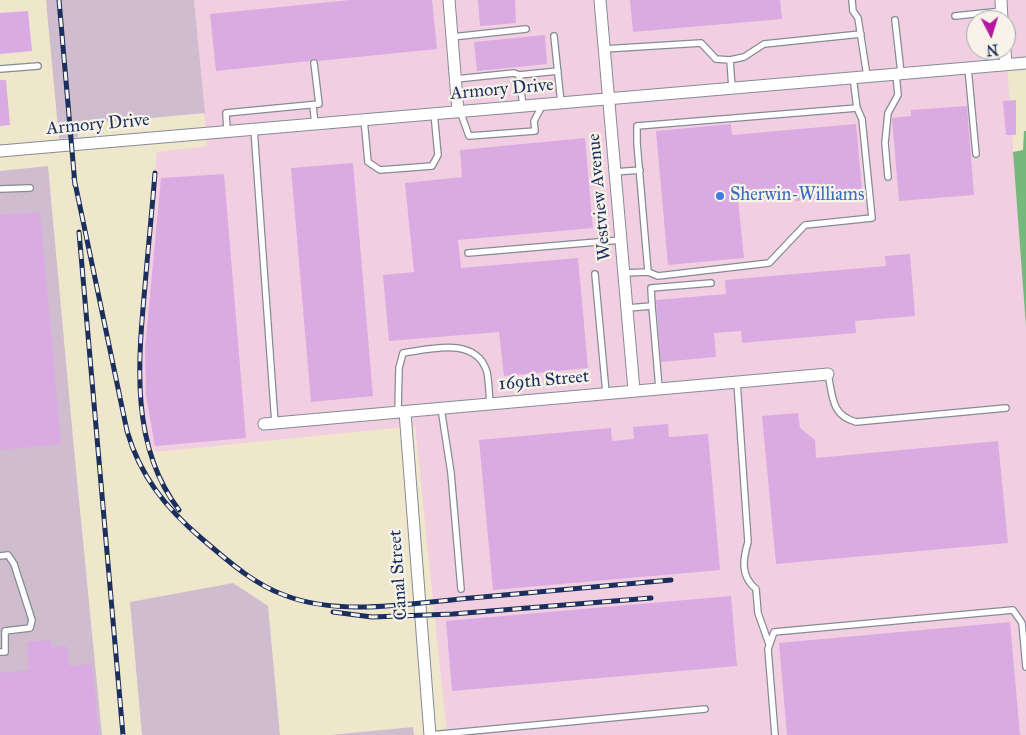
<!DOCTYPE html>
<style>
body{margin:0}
#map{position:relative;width:1026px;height:735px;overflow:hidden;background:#efe7cc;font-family:"IM FELL Great Primer",serif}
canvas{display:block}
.north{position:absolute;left:966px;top:10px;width:50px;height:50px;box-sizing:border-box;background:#f7f3e8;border:1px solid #9fa5b1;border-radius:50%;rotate:175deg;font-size:14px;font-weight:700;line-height:20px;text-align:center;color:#1b2f5e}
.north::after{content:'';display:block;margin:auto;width:18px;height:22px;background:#b5179e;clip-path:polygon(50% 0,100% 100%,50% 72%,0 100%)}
</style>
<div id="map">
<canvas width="1026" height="735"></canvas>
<div class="north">N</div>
</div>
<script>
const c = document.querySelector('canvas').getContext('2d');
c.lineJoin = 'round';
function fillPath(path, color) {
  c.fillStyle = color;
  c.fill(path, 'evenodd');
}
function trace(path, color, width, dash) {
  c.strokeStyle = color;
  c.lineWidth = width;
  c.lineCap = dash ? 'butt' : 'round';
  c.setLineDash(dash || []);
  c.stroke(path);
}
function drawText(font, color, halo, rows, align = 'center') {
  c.font = font + ' "IM FELL Great Primer",serif';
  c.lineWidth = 4.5;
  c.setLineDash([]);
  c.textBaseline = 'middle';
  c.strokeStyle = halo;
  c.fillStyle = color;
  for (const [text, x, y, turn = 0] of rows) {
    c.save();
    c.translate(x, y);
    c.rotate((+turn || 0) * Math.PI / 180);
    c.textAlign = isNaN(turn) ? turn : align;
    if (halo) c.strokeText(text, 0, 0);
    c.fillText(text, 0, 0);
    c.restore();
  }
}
const built = new Path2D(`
 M194,0H1026V63L1007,65L1026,327V735H447L415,426L155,452L146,438L142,415L139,370L157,152L207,146ZM976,20H1006V50H976Z`);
const industrial = new Path2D(`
 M46,0H194L205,113L77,125L78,137L59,139Z
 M48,166L74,449L102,735H0V171Z
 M233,583L268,606L280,735H142L130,602Z
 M413,727L414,735H330Z`);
const forest = new Path2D(`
 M1024,131H1026V327L1013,152L1023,150Z`);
const building = new Path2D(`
 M350,0H432L437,49L318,61L314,58L310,61L216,71L210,14Z
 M478,0H515L516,23L480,26Z
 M630,0H780L782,19L633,32Z
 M28,11L32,51L0,54V13Z
 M545,35L547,64L477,71L474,42Z
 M0,80H6L10,125L0,126Z
 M1016,100V135H1006L1003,101Z
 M967,106L974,195L899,201L892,118L911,116V110Z
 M731,124L732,135L856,124L862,189L837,191L838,197L796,201L795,194L738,200L744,258L668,265L656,131Z
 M585,138L593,228L458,240L461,268L578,258L588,368L504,376L499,332L389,341L383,275L414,272L405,183L462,177L460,150Z
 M353,163L373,396L311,402L291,168Z
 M224,174L246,438L155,446L146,396L145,349L161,178Z
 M40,212L61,444L0,450V215Z
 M910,254L915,316L855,321L856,333L775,340L742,343L741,331L714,333L716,357L661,362L656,300L726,294L725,280L886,266L885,256Z
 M798,413L800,428L815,440L816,458L998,441L1008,543L776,564L762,416Z
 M668,424L669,437L708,434L720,570L493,590L479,440L611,428L612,441L634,439L633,427Z
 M731,596L737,666L452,691L446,621Z
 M1010,622L1020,735H787L779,643Z
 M51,640V647L67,646L69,666L92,664L99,735H0V673L29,670L27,642Z`);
const lane = new Path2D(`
 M852,0L853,11L858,18L867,76
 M955,16L1002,11
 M895,20L901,73
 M554,36L561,103
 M452,37L526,29
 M604,49L701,43L716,59L730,60
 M968,68L976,154
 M0,69L38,66
 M519,75L558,71
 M456,79L514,73L519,75L523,106
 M732,88L730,60L744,57L764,44L861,34
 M313,106L315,124
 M460,111L469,136L535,131L534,121L543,104
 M364,119L368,162L380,170L432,166L438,155L434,113
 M254,129L275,423
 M227,131L226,113L319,104L314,63
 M615,172L640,170
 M888,177L885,143L888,113L898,95L896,74
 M0,189L30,188
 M468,253L621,240
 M648,272L658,276L769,263L805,225L872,218L862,119L857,108
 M624,273L648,272L637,143V126L857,108L853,77
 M595,274L606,393
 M652,306L651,288L711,283
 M627,308L652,306L659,388
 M828,374C833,397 831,415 856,422L1006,408
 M737,382L748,542C743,559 740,576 756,589L758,613L769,644
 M441,408L451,473L461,589
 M398,412L399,368L403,353C431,349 476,336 487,372C489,382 489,394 490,404
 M0,556L8,555L14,564L32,620L30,628L5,631V652H0
 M430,735L705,709
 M775,735L768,649L774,632L1013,610L1022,623L1026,667`);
const street = new Path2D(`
 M449,0L458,111
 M600,0L634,390
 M1001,0L1002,20
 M1005,50L1006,64
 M0,151L1026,63
 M405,412L430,735
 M264,424L828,374`);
const rail = new Path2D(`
 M59,0L75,185
 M155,173C152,211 148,249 145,286C138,362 130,446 179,510
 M74,178L127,431C140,476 166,508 201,538C227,560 252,583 284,595C340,617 413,603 471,598C538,592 604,586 671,580
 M79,232L123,735
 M333,612L372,617L453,614L651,598`);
const markers = [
 [720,196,5,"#3f7fe0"]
];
const streetNames = [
 ["Armory Drive",502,90,-5],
 ["Armory Drive",98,125,-5],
 ["Westview Avenue",600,197,-95],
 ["169th Street",544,381,-5],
 ["Canal Street",399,575,-94]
];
const shopNames = [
 ["Sherwin-Williams",730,196]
];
fillPath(built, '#f2cfe0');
fillPath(industrial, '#cfbdcf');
fillPath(forest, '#77b97c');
fillPath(building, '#daaae3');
trace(lane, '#858b95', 8);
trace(street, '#858b95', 13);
trace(lane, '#fff', 5.5);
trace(street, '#fff', 11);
trace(rail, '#1b2f5e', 5);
trace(rail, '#f7f3e8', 3, [9]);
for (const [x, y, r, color] of markers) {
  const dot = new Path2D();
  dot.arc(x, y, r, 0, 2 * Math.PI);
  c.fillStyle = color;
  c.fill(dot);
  trace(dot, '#f7f3e8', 2);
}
drawText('18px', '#1b2f5e', '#f7f3e8', streetNames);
drawText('18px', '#366cbe', '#f7f3e8', shopNames, 'left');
</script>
